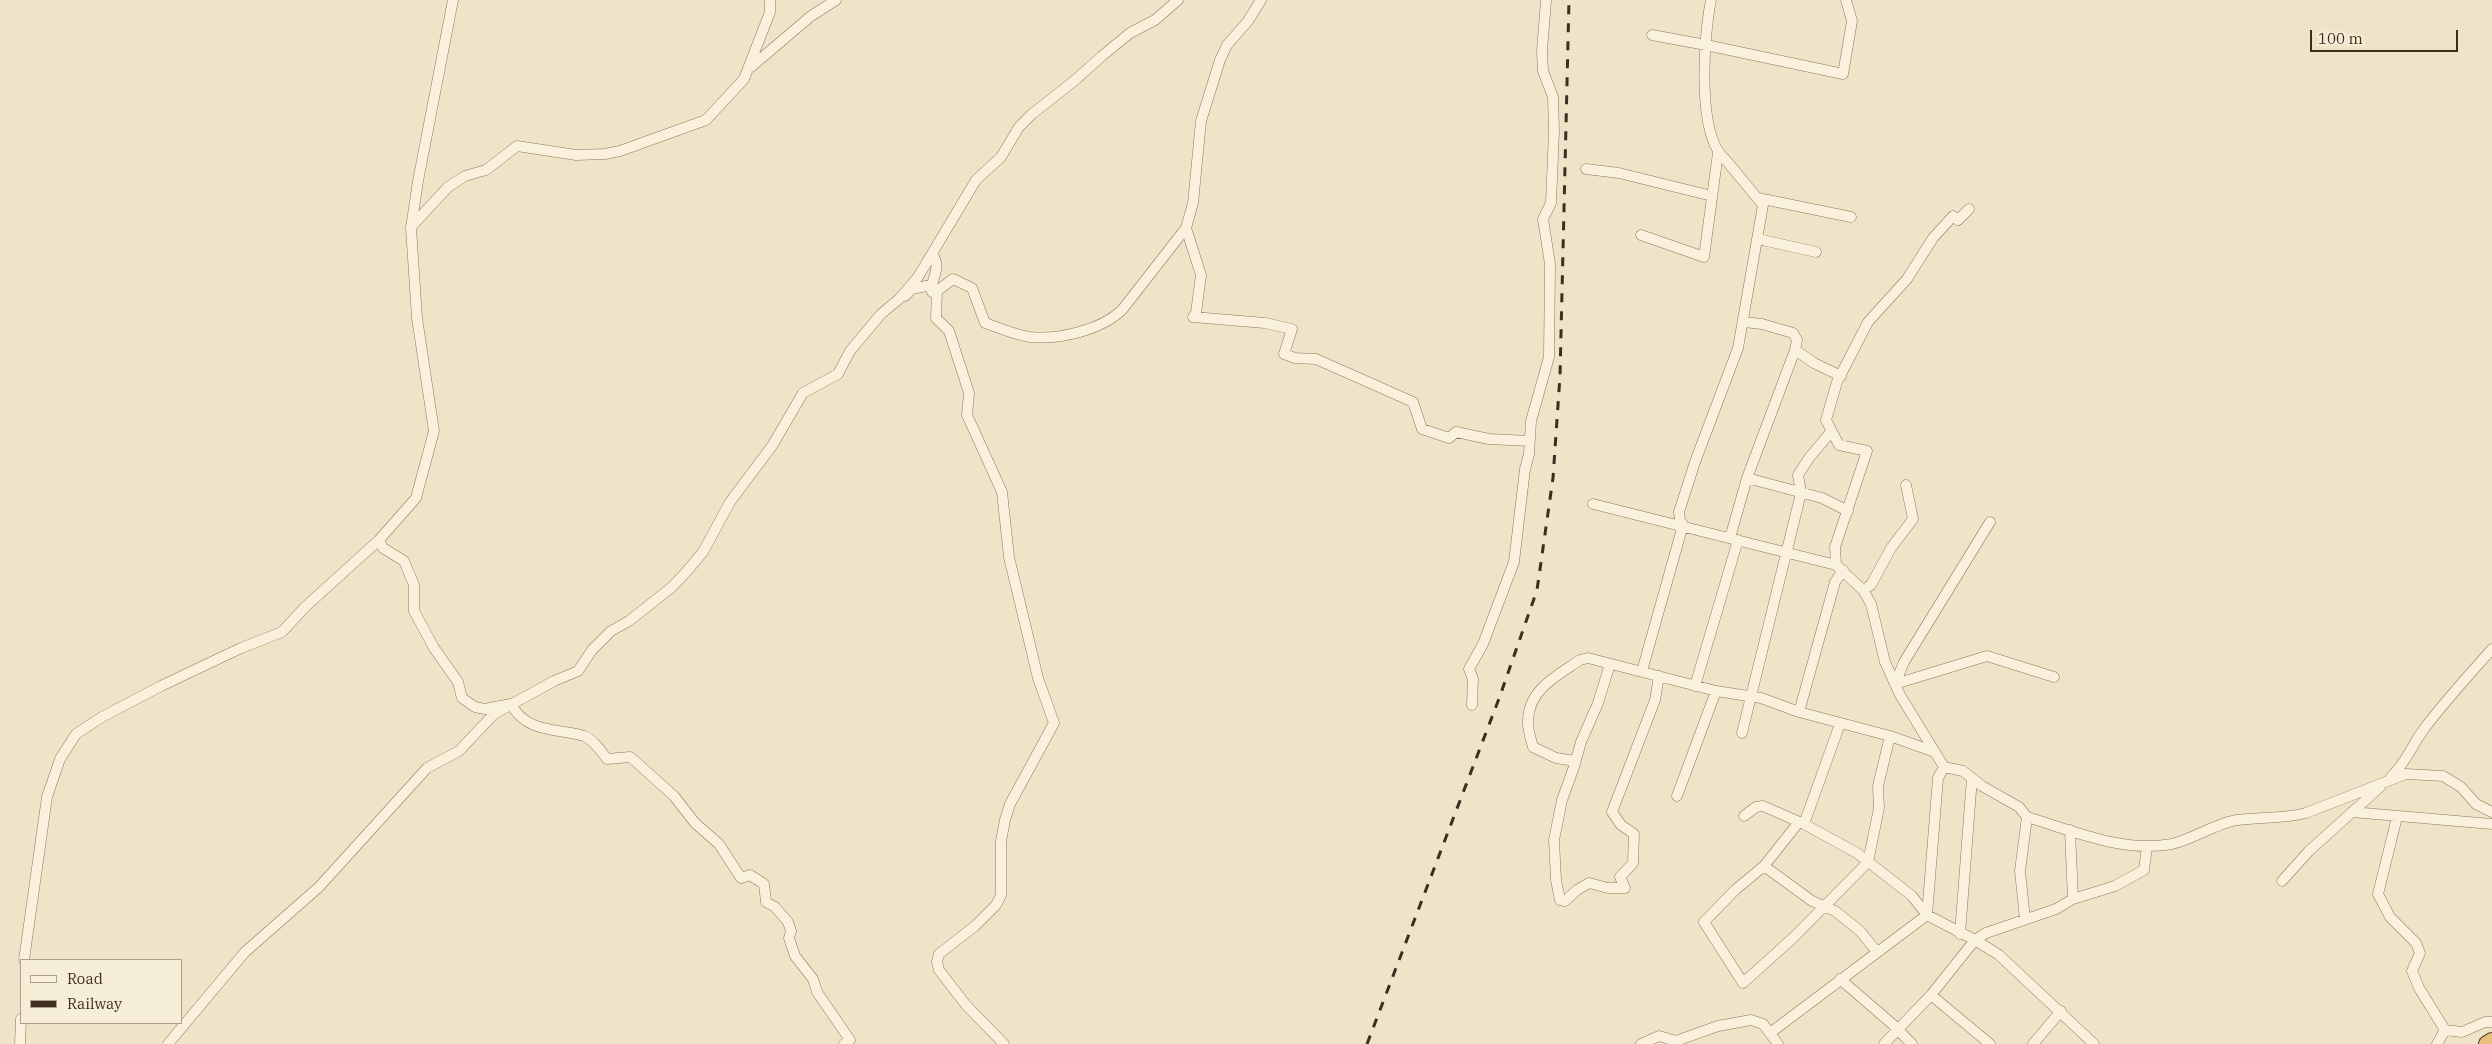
<!DOCTYPE html>
<style>
body{margin:0}
#map{position:relative;width:2492px;height:1044px;overflow:hidden;background:#f0e4c8;font-family:"IBM Plex Serif",serif}
canvas{display:block}
.legend{position:absolute;left:20px;top:959px;width:162px;height:65px;box-sizing:border-box;background:#f7eed8;border:1px solid #ada18e;margin:0;padding:6px 9px;list-style:none;font-size:15px;color:#3d2e20}
.legend li{display:flex;align-items:center;gap:10px;height:25px}
.legend b{width:25px;border:1px solid #ada18e}
.scale{position:absolute;left:2310px;top:30px;width:148px;height:22px;box-sizing:border-box;border:2px solid #3d2e20;border-top:0;padding-left:6px;font-size:15px;line-height:18px;white-space:nowrap;color:#3d2e20;-webkit-text-stroke:4px #f7eed8;paint-order:stroke}
</style>
<div id="map">
<canvas width="2492" height="1044"></canvas>
<ul class="legend">
<li><b style="height:6px;background:#faf1dc"></b>Road</li>
<li><b style="height:6px;background:#3d2e20"></b>Railway</li>
</ul>
<div class="scale">100 m</div>
</div>
<script>
const c = document.querySelector('canvas').getContext('2d');
c.lineJoin = 'round';
function trace(path, color, width, dash) {
  c.strokeStyle = color;
  c.lineWidth = width;
  c.lineCap = dash ? 'butt' : 'round';
  c.setLineDash(dash || []);
  c.stroke(path);
}
const minor = new Path2D(`
 M1261,0L1248,21L1227,45L1220,60L1201,121L1193,203L1186,228L1201,275L1196,313L1193,317L1265,323L1292,329L1284,354L1295,358L1316,359L1413,402L1422,429L1449,438L1456,432L1489,439L1529,441
 M1652,35L1706,45L1843,74L1852,21L1846,0
 M751,67L811,16L836,0
 M1586,169L1619,173L1712,196
 M1758,198L1851,217
 M411,227L448,187L465,176L486,170L517,146L576,155L605,154L620,151L706,120L744,79L770,12V0
 M1641,235L1704,257L1718,153
 M1758,239L1816,252
 M931,285L937,291L953,279L972,288L985,323C1000,328 1015,335 1030,337C1059,340 1101,330 1122,310L1186,228
 M937,291L936,318L949,331L969,393L967,415L1002,492L1009,557L1038,678L1054,723L1010,804L1005,820L1001,841V895L996,905L975,926L939,954L937,962L939,970L966,1005L1004,1044
 M932,292C930,278 943,268 932,254
 M905,296L912,289L931,285
 M1744,322L1762,324L1793,333L1797,340L1795,350L1814,363L1841,376
 M1747,478L1822,498L1848,511
 M1593,504L1836,565L1863,590L1871,604L1885,662L1900,695L1944,767L1963,771L1982,786L2019,807L2027,817C2074,831 2123,853 2172,844C2193,839 2217,823 2237,820C2260,817 2283,819 2306,813L2406,774L2443,776L2461,787L2476,804L2492,812
 M1990,522L1904,662L1895,684L1987,656L2054,677
 M1730,538L1747,478L1795,350
 M379,540L383,548L404,561L414,585V611L434,648L458,682L462,698L475,707L485,709L511,704C527,734 558,728 584,736C594,740 601,751 607,759L630,757L635,761L674,796L695,823L719,844L741,878L750,875L764,884L766,902L775,907L788,922L791,931L789,938L795,956L813,979L817,992L850,1040L844,1044
 M1836,565L1835,547L1867,451L1839,445L1826,420L1837,382L1868,322L1907,279L1933,238L1953,216L1958,220L1969,209
 M1863,590L1871,585L1891,548L1913,519L1906,485
 M1610,664L1598,703L1581,742L1574,767L1562,800L1554,840L1556,880L1560,900L1565,901L1577,890L1589,883L1608,888H1625L1620,877L1633,863L1634,834L1621,825L1612,812L1655,700L1659,676
 M1642,671L1683,525L1680,520L1679,512L1695,462L1738,348L1763,205L1725,159C1696,135 1704,35 1711,0
 M1695,686L1738,540
 M1472,705L1473,679L1469,669L1483,644L1514,562L1525,469L1529,454L1531,421L1549,357L1550,264L1543,219L1551,203L1554,131L1553,97L1543,71L1542,51L1546,0
 M1799,712L1835,582L1843,570
 M1742,733L1801,493L1798,475L1809,458L1831,432
 M1575,761L1556,758L1533,747C1531,739 1527,729 1528,720C1529,689 1558,675 1580,660L1588,658L1716,691L1761,698L1799,712L1890,736L1935,752
 M2391,777C2406,763 2412,745 2424,729C2445,701 2469,675 2492,649
 M1677,796L1716,691
 M2352,812L2492,824
 M1744,816L1756,807L1763,806L1804,824L1857,853L1912,896L1927,915L1975,940L1999,955L2094,1044
 M2397,817L2378,894L2390,917L2416,943L2420,953L2412,971L2419,988L2445,1030
 M1799,822L1764,866L1812,901L1835,911L1860,931L1877,952
 M1804,824L1840,724
 M2070,830L2073,899
 M1764,866L1735,890L1704,922L1743,983L1794,937L1868,862L1879,808L1878,786L1890,736
 M2282,881L2309,851L2380,787
 M2025,919L2020,871L2027,817
 M1960,934L1972,778
 M24,960L47,797L60,759L76,734L102,717L161,686L241,648L282,632L305,607L379,540L416,498L434,431L417,318L411,228L418,181L453,0
 M1840,979L1898,1029
 M1931,995L1990,1044
 M1897,1029L1912,1044
 M2445,1030L2462,1032L2485,1022H2492
 M1770,1033L1927,915L1938,778L1944,767
 M20,1044L21,1019
 M168,1044L245,952L319,887L427,768L459,751L494,714L554,681L578,671L592,650L611,631L629,621L672,587L687,571L703,552L730,502L772,446L803,393L838,374L850,351L881,314L899,299L918,277L976,180L1001,157L1019,127L1032,114L1074,81L1102,56L1130,33L1155,20L1178,0
 M1641,1044L1659,1036L1676,1041L1718,1026L1751,1020L1763,1024L1778,1044
 M1884,1044L1931,995L1975,940L1986,933L2056,909L2073,899L2115,886L2144,870L2147,847
 M2033,1044L2061,1011
 M2437,1044L2445,1030`);
const trunk = new Path2D(`
 M2487,1044L2492,1041`);
const rail = new Path2D(`
 M1367,1044L1500,696L1537,590L1553,478L1560,376L1569,0`);
trace(minor, '#8d765c', 11);
trace(trunk, '#5b4430', 18);
trace(minor, '#faf1dc', 10);
trace(trunk, '#eabe7c', 16);
trace(rail, '#3d2e20', 3, [9, 9]);
</script>
